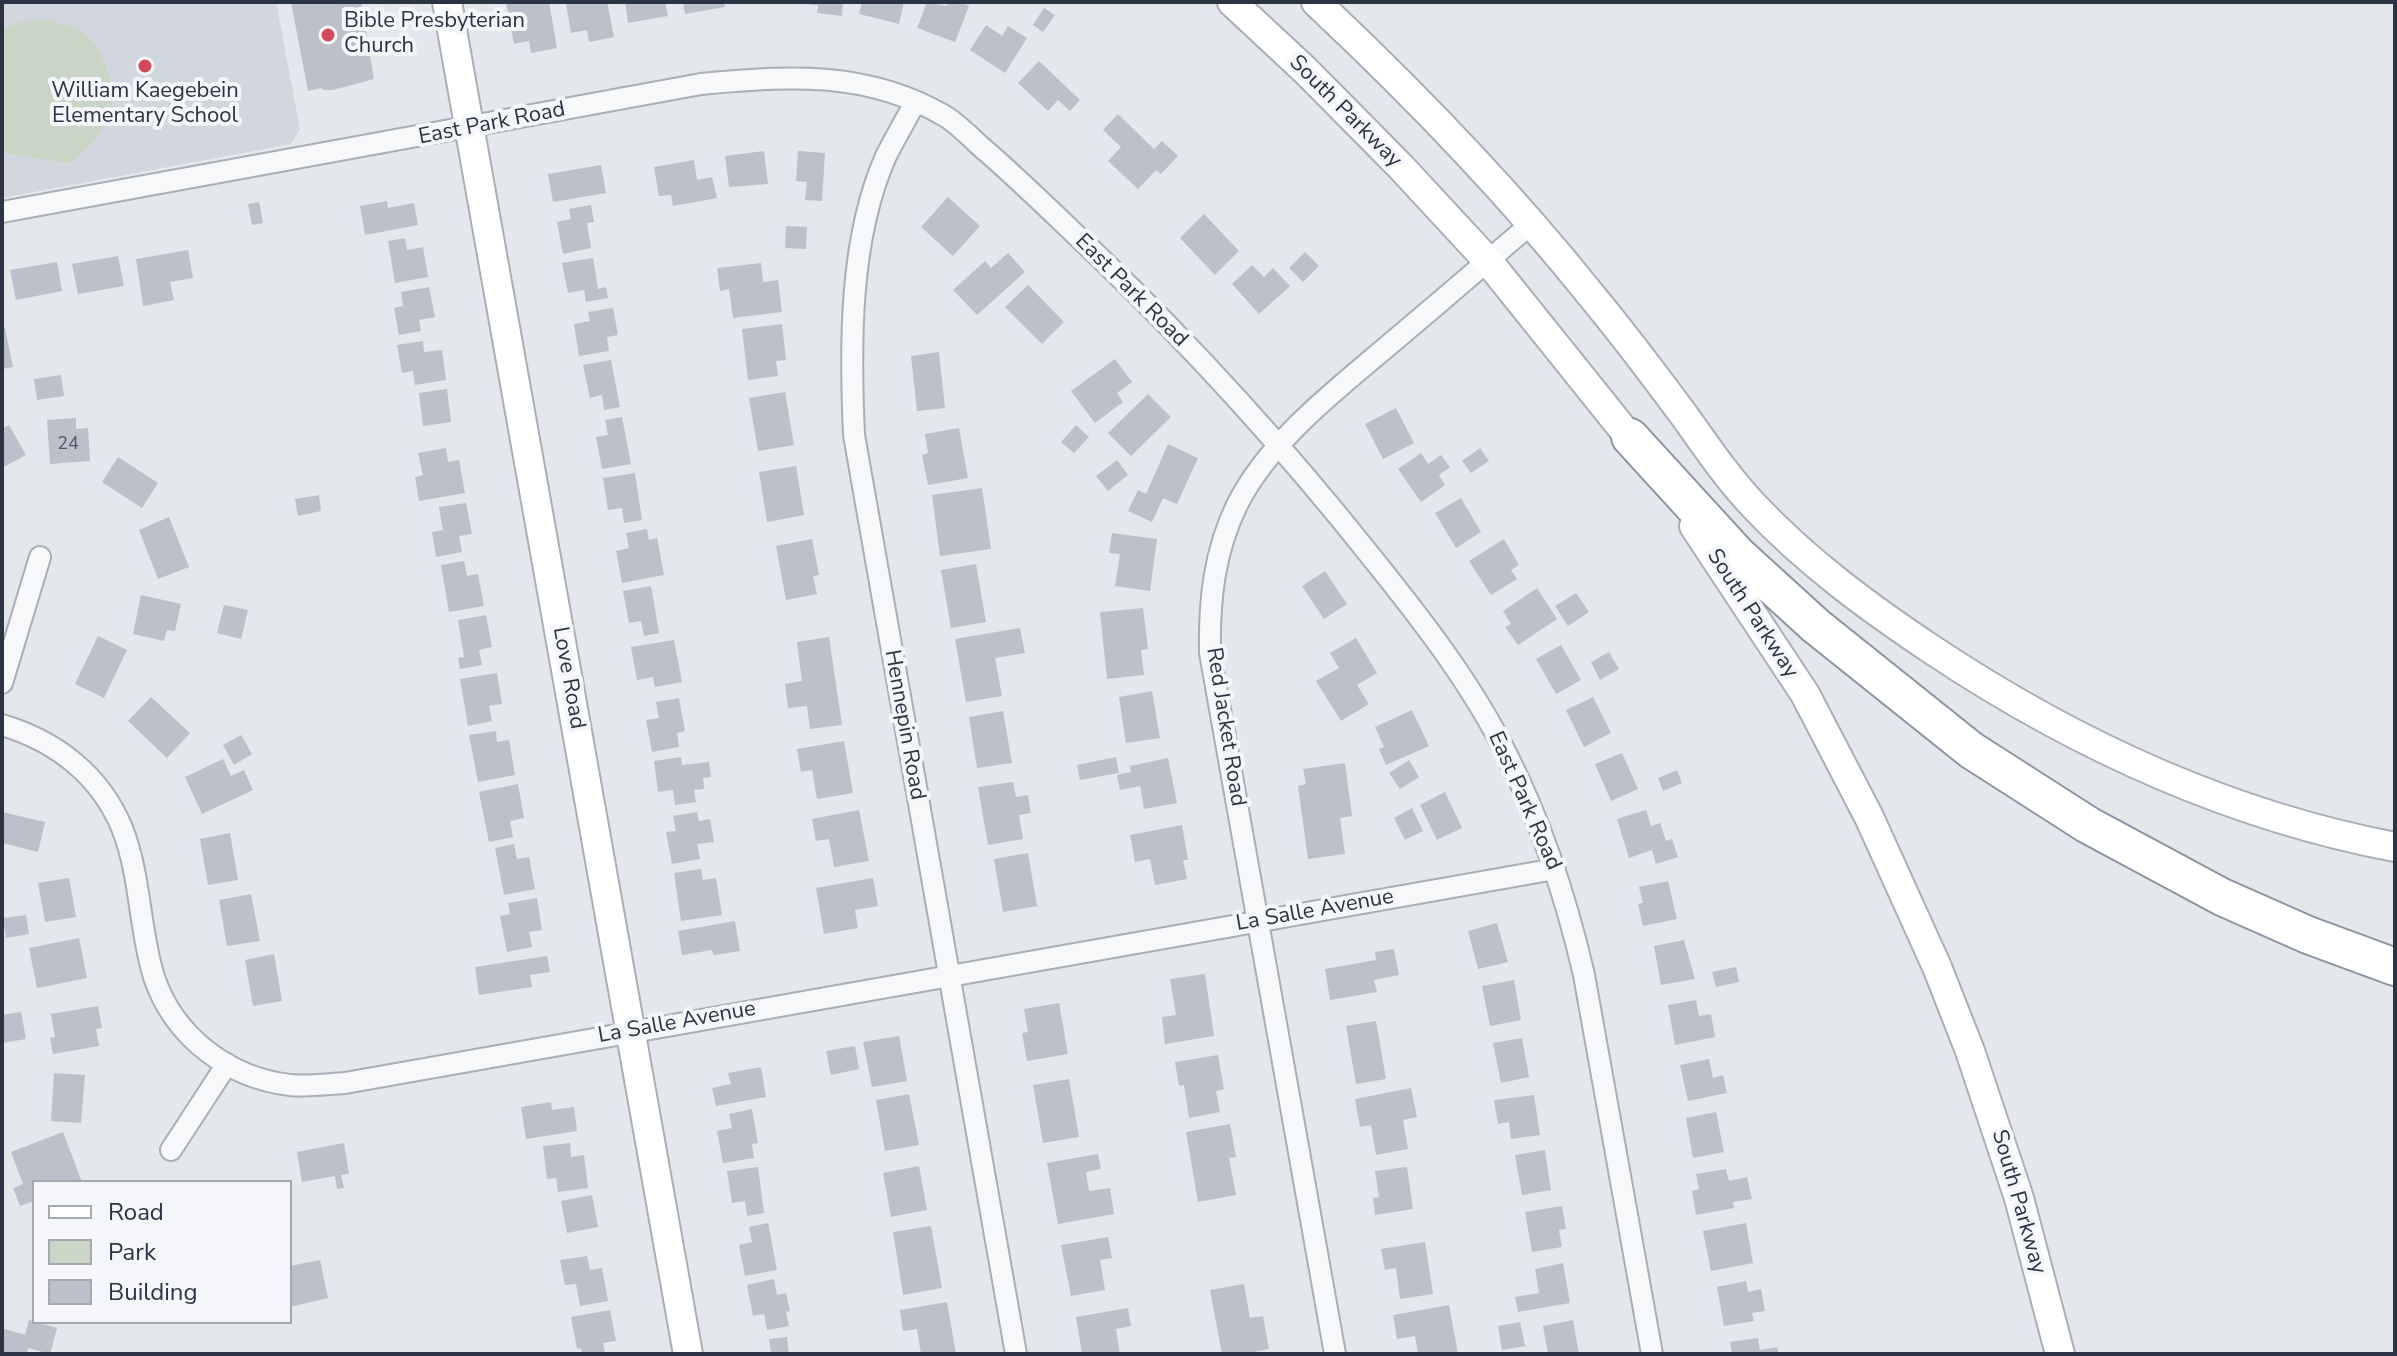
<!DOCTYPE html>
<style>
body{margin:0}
#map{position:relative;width:2397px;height:1356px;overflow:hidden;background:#e4e7ec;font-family:"Nunito Sans",sans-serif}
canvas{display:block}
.frame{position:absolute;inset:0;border:4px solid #2b3445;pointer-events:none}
.legend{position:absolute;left:32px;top:1180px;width:260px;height:144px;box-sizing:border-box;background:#f4f6f9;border:2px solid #a4a8b1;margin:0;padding:10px 14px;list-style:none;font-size:24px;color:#2b3445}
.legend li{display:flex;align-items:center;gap:16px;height:40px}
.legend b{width:40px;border:2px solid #a4a8b1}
</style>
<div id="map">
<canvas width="2397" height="1356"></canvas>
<div class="frame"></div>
<ul class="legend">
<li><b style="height:10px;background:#fff"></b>Road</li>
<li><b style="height:22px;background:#c9d6c5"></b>Park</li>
<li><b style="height:22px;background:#bbc0ca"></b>Building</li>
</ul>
</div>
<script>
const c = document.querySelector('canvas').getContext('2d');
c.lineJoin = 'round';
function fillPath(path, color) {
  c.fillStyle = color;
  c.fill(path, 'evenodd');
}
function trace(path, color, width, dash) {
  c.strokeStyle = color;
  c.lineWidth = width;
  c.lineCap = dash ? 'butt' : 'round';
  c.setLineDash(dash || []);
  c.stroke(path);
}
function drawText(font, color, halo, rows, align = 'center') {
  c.font = font + ' "Nunito Sans",sans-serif';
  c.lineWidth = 8;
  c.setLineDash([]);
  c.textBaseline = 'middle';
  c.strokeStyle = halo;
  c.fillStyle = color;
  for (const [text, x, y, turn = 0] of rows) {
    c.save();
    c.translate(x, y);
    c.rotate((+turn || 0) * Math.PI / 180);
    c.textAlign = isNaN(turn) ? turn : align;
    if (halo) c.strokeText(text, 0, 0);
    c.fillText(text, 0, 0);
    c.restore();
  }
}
const built = new Path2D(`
 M2,2H276L300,129L291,144L2,198Z`);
const green = new Path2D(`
 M44,19C56,22 69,25 80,31C92,37 97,49 103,60C125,104 106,134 70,163L9,154L2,149V30L21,22Z`);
const building = new Path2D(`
 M291,2H361L374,79L333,90H323L322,88L308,91Z
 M513,2H549L557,48L531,53L529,41L514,44L506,3Z
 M577,2H607L614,37L589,42L587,30L571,33L566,4Z
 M625,2H665L668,16L628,23Z
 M683,2H724L725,7L685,14Z
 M805,2H843L842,16L817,13L818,5L805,4Z
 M862,2H904L899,24L859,14Z
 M927,2L947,6L948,2H958L969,6L955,42L917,28Z
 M1044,8L1055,15L1043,32L1033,25Z
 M986,25L1002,36L1008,26L1027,38L1005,73L970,50Z
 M1039,61L1080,100L1070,111L1058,100L1048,111L1018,83Z
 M1118,114L1154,149L1162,141L1178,156L1161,174L1156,170L1138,189L1108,161L1121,147L1103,130Z
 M764,151L768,184L729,187L725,156Z
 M798,151L825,153L822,201L805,200L807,182L796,181Z
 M694,160L697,180L712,177L717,198L673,206L671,195L659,196L654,167Z
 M601,165L606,193L553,202L548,174Z
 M948,197L980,226L953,256L921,227Z
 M387,201L388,208L414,203L418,225L365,235L360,206Z
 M259,202L263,223L252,225L248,204Z
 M591,205L594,222L587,223L591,248L563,254L557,222L571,219L569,209Z
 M1204,214L1239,251L1215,275L1180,238Z
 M786,226L807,227L806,249L785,248Z
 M405,238L407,250L423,247L428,277L395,283L388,241Z
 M188,250L193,278L170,282L174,300L143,306L136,259Z
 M1305,252L1319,266L1303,282L1289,268Z
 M1008,253L1025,272L977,315L953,290L985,261L991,268Z
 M118,256L124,286L78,294L72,264Z
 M593,258L598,289L606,287L608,298L586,302L584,290L568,293L562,263Z
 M57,262L62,291L16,300L10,270Z
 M761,263L763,282L778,280L782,312L733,318L729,289L720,291L717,268Z
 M1252,265L1264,277L1273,268L1290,286L1259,314L1232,284Z
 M1028,285L1064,322L1042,344L1005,307Z
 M429,287L435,317L419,320L421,331L399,335L394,308L403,306L401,292Z
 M613,308L618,335L607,337L609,351L579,356L574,324L590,321L588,312Z
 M782,324L786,360L776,361L778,376L748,380L742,329Z
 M2,328H5L13,367L2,369Z
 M423,341L424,352L442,350L446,380L415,385L413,371L402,373L397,345Z
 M939,352L945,408L917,411L911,356Z
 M1115,359L1132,382L1117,393L1123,402L1095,423L1071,391Z
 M611,360L620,407L604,410L602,395L590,398L583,365Z
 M61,375L64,396L37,400L34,379Z
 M447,389L451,422L423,426L419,393Z
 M785,392L794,445L758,451L749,398Z
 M1148,394L1171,417L1131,456L1108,433Z
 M1396,408L1414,443L1383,459L1365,424Z
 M622,417L631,464L602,469L596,437L608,435L605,420Z
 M76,418V429L88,428L90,461L50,464L47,420Z
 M9,425L26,455L2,468V429Z
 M1076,425L1089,437L1074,453L1061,442Z
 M959,428L968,478L928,485L922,455L928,453L925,434Z
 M1168,444L1198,458L1177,504L1163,498L1152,522L1128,511L1138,490L1146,494Z
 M446,448L448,462L459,460L465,493L419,501L415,477L423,475L418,453Z
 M1480,448L1489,461L1471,473L1462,461Z
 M1421,453L1428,464L1441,455L1450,467L1439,475L1445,485L1421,502L1398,469Z
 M118,457L158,483L142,508L102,482Z
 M1117,460L1128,475L1108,491L1096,476Z
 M796,466L804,515L767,522L759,472Z
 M635,473L642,520L624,523L622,508L608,510L603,478Z
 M982,488L991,549L940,556L932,495Z
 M319,495L321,511L298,516L295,499Z
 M1461,498L1481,532L1456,548L1435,513Z
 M466,503L472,534L459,536L462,552L436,557L432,532L443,530L439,507Z
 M169,517L189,567L158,579L139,530Z
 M647,529L649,540L657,538L664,575L622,583L616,551L629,548L626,533Z
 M1112,533L1157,539L1150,591L1115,586L1120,554L1109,553Z
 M812,539L819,575L813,576L817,594L786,600L776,546Z
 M1504,539L1519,565L1511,570L1517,579L1491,595L1469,561Z
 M464,561L467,576L478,574L484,606L449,612L441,565Z
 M976,564L986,622L951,628L941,570Z
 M1325,571L1347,604L1324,619L1302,586Z
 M651,586L659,633L644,636L641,621L629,623L623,591Z
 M1537,588L1557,619L1518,645L1505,627L1511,624L1503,611Z
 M1576,593L1589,612L1568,626L1555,606Z
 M141,595L181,604L175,631L167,630L164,641L133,634Z
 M224,605L248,610L241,639L217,633Z
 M1143,608L1148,649L1141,650L1144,675L1107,679L1100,612Z
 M486,615L492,647L479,650L482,665L460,669L458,658L464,657L458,620Z
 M1020,628L1025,653L995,658L1002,696L966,702L955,639Z
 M98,636L127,650L104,698L75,684Z
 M829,637L842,725L810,729L807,706L788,708L785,684L802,681L797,642Z
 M1356,638L1377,673L1357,685L1369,704L1341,721L1316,681L1339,668L1330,653Z
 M674,640L682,682L655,687L653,677L637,680L631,647Z
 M1561,645L1581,680L1556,694L1536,659Z
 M1609,652L1619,669L1600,680L1591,662Z
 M497,673L502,704L489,706L492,721L468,726L460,679Z
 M1152,691L1160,738L1126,743L1119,697Z
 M151,697L190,733L167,758L128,721Z
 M1593,697L1611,733L1584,747L1566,710Z
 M679,698L685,731L677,733L679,747L652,752L646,720L659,718L656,702Z
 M1412,710L1429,746L1386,765L1379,749L1384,747L1375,727Z
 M1003,711L1012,763L977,768L969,717Z
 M496,731L497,742L509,740L515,775L478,782L469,735Z
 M241,735L252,754L234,765L223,745Z
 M844,741L853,793L817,799L812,770L801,772L797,749Z
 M1622,753L1638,789L1611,801L1595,764Z
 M681,757L682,765L709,762L711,777L703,778L704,789L694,790L696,802L675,805L673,790L658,792L654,761Z
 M1116,757L1119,773L1080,780L1077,765Z
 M1168,758L1177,803L1144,809L1140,786L1120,790L1117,775L1131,772L1130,766Z
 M223,759L231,776L244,770L253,790L202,814L185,777Z
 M1409,760L1419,777L1400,789L1389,773Z
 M1345,763L1352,816L1340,818L1345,854L1308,859L1298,786L1306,784L1303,769Z
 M1677,770L1682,783L1663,791L1658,778Z
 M1013,782L1016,797L1028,795L1031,813L1019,815L1023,839L988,845L978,787Z
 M518,784L524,818L510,821L513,837L489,842L479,792Z
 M1445,792L1462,828L1437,840L1420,805Z
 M1412,808L1423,831L1405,840L1394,818Z
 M859,810L869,861L834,867L829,839L816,841L812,819Z
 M1646,810L1651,826L1660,823L1666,841L1672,839L1678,857L1656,864L1652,850L1629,858L1617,819Z
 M2,812L45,822L38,852L2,843Z
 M697,812L699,821L710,819L714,842L697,844L700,859L672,864L666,832L676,831L673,816Z
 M1182,825L1188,860H1183L1187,879L1155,885L1150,859L1135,862L1130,835Z
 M230,833L238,880L208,885L200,839Z
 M514,844L517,859L529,857L535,889L504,895L495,848Z
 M1028,853L1037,906L1003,912L994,859Z
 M701,869L703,880L716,878L722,915L681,921L674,873Z
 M69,878L76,917L45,922L38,883Z
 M873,878L878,906L855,910L858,928L824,934L816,888Z
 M1668,881L1677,919L1643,926L1638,904L1643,903L1639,887Z
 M251,894L260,941L227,946L219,900Z
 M537,898L542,930L529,932L532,947L507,952L500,916L510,914L508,903Z
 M26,915L29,934L6,938L3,918Z
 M735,921L740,951L714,955L712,950L682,955L678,931Z
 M1497,923L1508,962L1478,969L1468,931Z
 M79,938L87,978L37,988L29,948Z
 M1684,940L1695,979L1661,985L1654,946Z
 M1394,949L1399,975L1374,980L1377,992L1330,1000L1325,969L1376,960L1375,952Z
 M274,954L282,1001L253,1006L245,960Z
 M547,956L550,972L530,975L532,987L479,995L475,967Z
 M1736,967L1739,982L1716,987L1712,972Z
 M1205,974L1214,1036L1165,1044L1162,1017L1176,1015L1170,979Z
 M1514,980L1521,1020L1490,1026L1482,986Z
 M1696,1000L1699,1016L1711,1014L1715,1037L1675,1045L1668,1005Z
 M1059,1003L1068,1054L1027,1061L1022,1033L1028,1032L1024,1009Z
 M98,1006L102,1028L96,1029L99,1046L53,1054L50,1038L55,1037L51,1014Z
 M21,1012L26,1039L2,1043V1015Z
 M1376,1021L1386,1079L1356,1084L1346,1026Z
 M899,1036L907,1081L872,1087L863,1042Z
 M1522,1038L1529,1077L1501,1083L1493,1043Z
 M855,1046L859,1069L831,1075L826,1051Z
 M1218,1055L1224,1089L1216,1091L1220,1112L1189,1118L1184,1085L1179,1086L1175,1062Z
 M1709,1059L1713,1078L1723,1075L1727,1093L1688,1101L1680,1065Z
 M761,1067L766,1097L716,1106L712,1088L731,1084L728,1073Z
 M54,1073L85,1075L81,1123L51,1121Z
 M1069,1079L1079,1137L1043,1143L1033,1085Z
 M1411,1088L1417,1117L1403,1120L1408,1149L1376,1155L1371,1125L1360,1127L1355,1099Z
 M909,1094L919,1145L885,1151L876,1100Z
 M1534,1095L1540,1135L1511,1139L1509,1122L1498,1124L1494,1100Z
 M551,1102L552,1110L574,1107L577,1131L526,1139L521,1107Z
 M752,1109L758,1143L752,1144L754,1158L723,1163L717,1131L732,1128L729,1114Z
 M1716,1112L1724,1152L1693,1158L1686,1118Z
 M1230,1124L1236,1157L1229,1158L1236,1195L1198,1202L1186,1132Z
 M63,1132L82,1182H34V1201L20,1206L13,1188L23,1184L11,1152Z
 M344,1143L349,1174L341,1175L344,1188L337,1189L335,1176L302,1182L297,1152Z
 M570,1143L571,1157L584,1155L588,1188L558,1192L556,1178L547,1179L543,1146Z
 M1545,1150L1551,1190L1522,1195L1515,1155Z
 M1098,1154L1101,1169L1086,1172L1089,1191L1110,1188L1114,1214L1058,1224L1047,1163Z
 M919,1166L927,1210L891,1217L883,1173Z
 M758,1167L764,1213L747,1216L745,1201L732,1203L727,1171Z
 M1407,1167L1413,1209L1375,1215L1373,1198L1379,1197L1375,1171Z
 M1726,1169L1729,1181L1747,1177L1752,1199L1733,1202L1734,1208L1696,1215L1692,1191L1699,1189L1696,1174Z
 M592,1195L598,1227L567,1233L561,1201Z
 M1562,1206L1566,1229L1559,1230L1562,1247L1532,1252L1525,1212Z
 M768,1223L777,1270L745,1276L739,1245L752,1242L749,1227Z
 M1746,1223L1753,1263L1711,1271L1703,1231Z
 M931,1226L942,1288L903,1295L893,1232Z
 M1108,1237L1112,1258L1100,1260L1105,1290L1071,1296L1061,1245Z
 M1425,1242L1433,1294L1400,1299L1396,1268L1385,1270L1381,1249Z
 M587,1256L590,1270L602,1268L608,1301L580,1306L576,1284L565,1285L560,1260Z
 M320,1260L328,1298L290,1307V1266Z
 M1563,1263L1570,1303L1518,1312L1515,1297L1539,1293L1535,1269Z
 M774,1279L777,1295L786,1293L790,1311L786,1312L789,1326L767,1330L764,1314L753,1316L747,1285Z
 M1746,1281L1748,1292L1761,1289L1765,1311L1752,1313L1754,1321L1724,1326L1717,1287Z
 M1244,1284L1250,1318L1263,1316L1269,1349L1243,1354H1222L1210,1290Z
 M947,1302L956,1354H921L917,1329L903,1331L900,1310Z
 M1449,1305L1458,1354H1418L1415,1336L1397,1339L1393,1315Z
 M1128,1308L1131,1326L1116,1329L1120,1354H1082L1076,1317Z
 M610,1310L616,1341L603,1343L605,1354H582L581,1348L577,1349L571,1317Z
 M29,1320L57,1328L50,1354L28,1348L27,1354H2V1328L25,1335Z
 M1573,1320L1579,1354H1548L1543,1326Z
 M1520,1322L1525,1346L1502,1350L1498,1326Z
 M787,1337L789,1354H771L769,1339Z
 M1758,1338L1760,1350L1777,1347L1779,1354H1732L1730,1342Z`);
const street = new Path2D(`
 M915,102C906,120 895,138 886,156C849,239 850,346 854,435L1016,1354
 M2,212L701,84C786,75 867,71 943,115C956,122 968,135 979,145C1020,180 1058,218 1097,255C1196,350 1288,452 1373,559C1422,620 1471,683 1506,753C1542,824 1566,897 1584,975L1652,1354
 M2,683L40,557
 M2,725C56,741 100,775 122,828C141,876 139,929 154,977C174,1037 229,1078 290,1085C308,1087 327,1084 345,1083L1555,869
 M171,1150L227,1064
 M1335,1354L1210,653C1209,601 1214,552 1237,505C1267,444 1332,393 1383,350C1433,308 1482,266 1532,223`);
const secondary = new Path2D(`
 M447,2L688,1354
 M1232,2L1306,71L1401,167L1488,261L1642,453
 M1316,2C1414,94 1507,190 1591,295C1624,335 1655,376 1686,418C1708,449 1729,480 1755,507C1807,562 1868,607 1931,649C2072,743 2227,815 2395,847
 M1694,526L1805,694L1869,817L1937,967L1970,1051L2019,1198L2060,1354`);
const highway = new Path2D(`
 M1630,437L1737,554L1816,626L1971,750L2088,825L2222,897L2308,935L2395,967`);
const markers = [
 [328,35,8,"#d1495b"],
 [145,66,8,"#d1495b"]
];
const numberNames = [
 ["24",68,445]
];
const poiNames = [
 ["Bible Presbyterian",344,22],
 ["Church",344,47],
 ["William Kaegebein",145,92,"center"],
 ["Elementary School",145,117,"center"]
];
const streetNames = [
 ["South Parkway",1345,112,45],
 ["East Park Road",492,124,-11],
 ["East Park Road",1131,291,45],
 ["South Parkway",1752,614,57],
 ["Love Road",568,678,80],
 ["Hennepin Road",904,725,80],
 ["Red Jacket Road",1225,727,81],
 ["East Park Road",1524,801,66],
 ["La Salle Avenue",1315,911,-10],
 ["La Salle Avenue",677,1023,-10],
 ["South Parkway",2018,1202,74]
];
fillPath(built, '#d2d6de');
fillPath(green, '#c9d6c5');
fillPath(building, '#bbc0ca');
trace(street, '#a9aeb7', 24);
trace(secondary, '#a9aeb7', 32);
trace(highway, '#8b94a3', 40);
trace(street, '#f7f8fa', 20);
trace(secondary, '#fff', 28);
trace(highway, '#fff', 36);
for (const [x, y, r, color] of markers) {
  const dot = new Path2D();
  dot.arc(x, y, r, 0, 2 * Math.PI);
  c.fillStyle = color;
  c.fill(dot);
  trace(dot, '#f4f6f9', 3);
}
drawText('18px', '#4f5766', null, numberNames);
drawText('22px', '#2b3445', '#f4f6f9', poiNames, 'left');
drawText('22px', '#2b3445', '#f4f6f9', streetNames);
</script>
